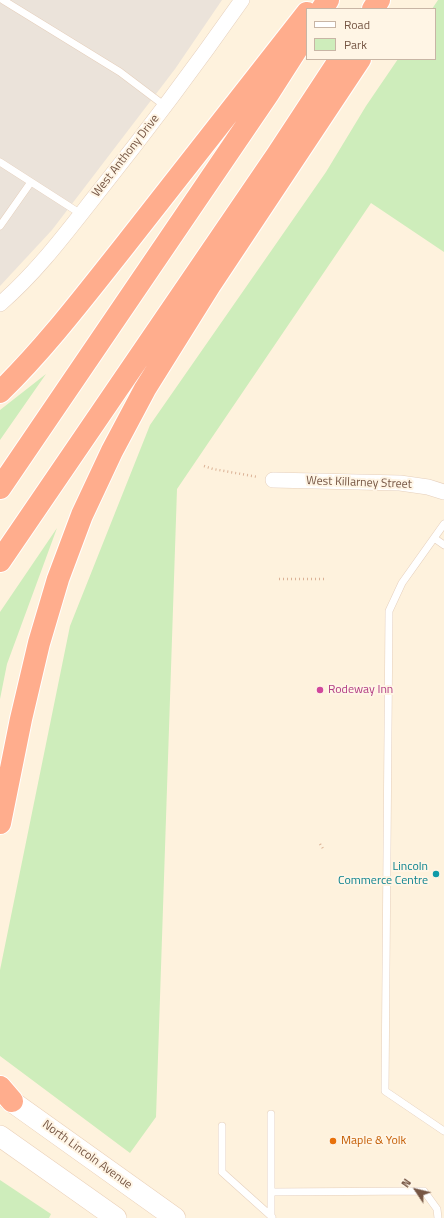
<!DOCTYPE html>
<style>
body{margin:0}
#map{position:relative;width:444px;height:1218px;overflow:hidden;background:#fef2dd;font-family:"Titillium Web",sans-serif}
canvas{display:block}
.legend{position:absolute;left:306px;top:8px;width:130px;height:52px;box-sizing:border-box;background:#fff5e5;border:1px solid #c8b5a5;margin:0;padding:5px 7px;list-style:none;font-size:12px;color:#765644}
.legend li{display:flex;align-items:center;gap:8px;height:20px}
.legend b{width:20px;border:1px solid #c8b5a5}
.north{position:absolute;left:396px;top:1170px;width:40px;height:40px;-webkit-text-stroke:3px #fff5e5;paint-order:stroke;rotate:305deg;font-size:11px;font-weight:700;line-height:16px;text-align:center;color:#765644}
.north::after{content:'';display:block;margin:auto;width:14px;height:18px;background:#765644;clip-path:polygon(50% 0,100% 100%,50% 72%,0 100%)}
</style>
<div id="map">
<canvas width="444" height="1218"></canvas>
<ul class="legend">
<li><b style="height:5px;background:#fff"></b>Road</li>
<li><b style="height:11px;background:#ceedbb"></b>Park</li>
</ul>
<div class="north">N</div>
</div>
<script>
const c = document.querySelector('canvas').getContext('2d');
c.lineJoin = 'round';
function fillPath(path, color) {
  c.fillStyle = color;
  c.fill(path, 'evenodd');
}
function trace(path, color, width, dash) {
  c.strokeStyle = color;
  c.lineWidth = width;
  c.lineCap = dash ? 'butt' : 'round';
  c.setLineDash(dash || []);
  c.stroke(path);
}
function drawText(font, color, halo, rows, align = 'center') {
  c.font = font + ' "Titillium Web",sans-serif';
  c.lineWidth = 4;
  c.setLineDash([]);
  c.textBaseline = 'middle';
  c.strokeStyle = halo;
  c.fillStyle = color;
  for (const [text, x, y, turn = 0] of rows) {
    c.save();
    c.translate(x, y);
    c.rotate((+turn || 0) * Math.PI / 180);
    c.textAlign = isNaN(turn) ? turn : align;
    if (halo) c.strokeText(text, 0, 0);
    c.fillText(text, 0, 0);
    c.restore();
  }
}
const industrial = new Path2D(`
 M0,0H222L175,69L52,230L0,286Z`);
const green = new Path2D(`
 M438,0H444V252L371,203L177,489L156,1117L130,1153L0,1056V970L70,626L150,425L326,172L366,106L398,59H435V9H432Z
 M46,374L0,440V410Z
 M57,528L7,664L0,699V612Z
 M0,1180L51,1214L49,1218H0Z`);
const path = new Path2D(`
 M204,466L213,469L258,477
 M279,579H324
 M320,844L324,850`);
const lane = new Path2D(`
 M3,0L120,72L165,106
 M0,162L81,214
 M0,226L31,182
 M444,524L402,583L389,611L385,1091L444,1131
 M434,538L444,545
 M271,1114V1216L272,1217
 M222,1126V1172L271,1216
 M271,1192L424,1191L437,1209L438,1218`);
const street = new Path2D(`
 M0,304C37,272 66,233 96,195C147,131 195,67 242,0
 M273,480L400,483L428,487L444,492`);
const secondary = new Path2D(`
 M0,1093L175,1218
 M0,1136L116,1218`);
const highway = new Path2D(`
 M322,9L328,0
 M373,9L379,0
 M0,392C45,348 83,298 122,249C184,171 245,92 307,13
 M0,488L268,94L307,33
 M0,561L277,155L340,59
 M0,823L21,719L39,643L58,579L82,515L112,451L145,389L210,285L360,59
 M0,1087L12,1101`);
const markers = [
 [320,690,4,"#d1479c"],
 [436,874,4,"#0f9aa8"],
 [333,1141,4,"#e8710a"]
];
const streetNames = [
 ["West Anthony Drive",126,156,-52],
 ["West Killarney Street",359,483,2],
 ["North Lincoln Avenue",87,1155,36]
];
const hotelNames = [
 ["Rodeway Inn",328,690]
];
const cultureNames = [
 ["Lincoln",428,867],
 ["Commerce Centre",428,881]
];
const foodNames = [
 ["Maple & Yolk",341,1141]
];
fillPath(industrial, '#ebe3da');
fillPath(green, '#ceedbb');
trace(lane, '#e5cfbc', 8);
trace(street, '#e5cfbc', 16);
trace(secondary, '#ead0b8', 22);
trace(highway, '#fff', 24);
trace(path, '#dbb296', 2.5, [1, 3]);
trace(lane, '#fff', 7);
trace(street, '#fff', 15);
trace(secondary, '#fff', 21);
trace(highway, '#ffad8d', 22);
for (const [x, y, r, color] of markers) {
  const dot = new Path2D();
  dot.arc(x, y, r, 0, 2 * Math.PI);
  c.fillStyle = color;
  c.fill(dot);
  trace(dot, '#fff5e5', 1.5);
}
drawText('12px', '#765644', '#fff5e5', streetNames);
drawText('12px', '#b23c85', '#fff5e5', hotelNames, 'left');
drawText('12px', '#0d838f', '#fff5e5', cultureNames, 'right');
drawText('12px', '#c56008', '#fff5e5', foodNames, 'left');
</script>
